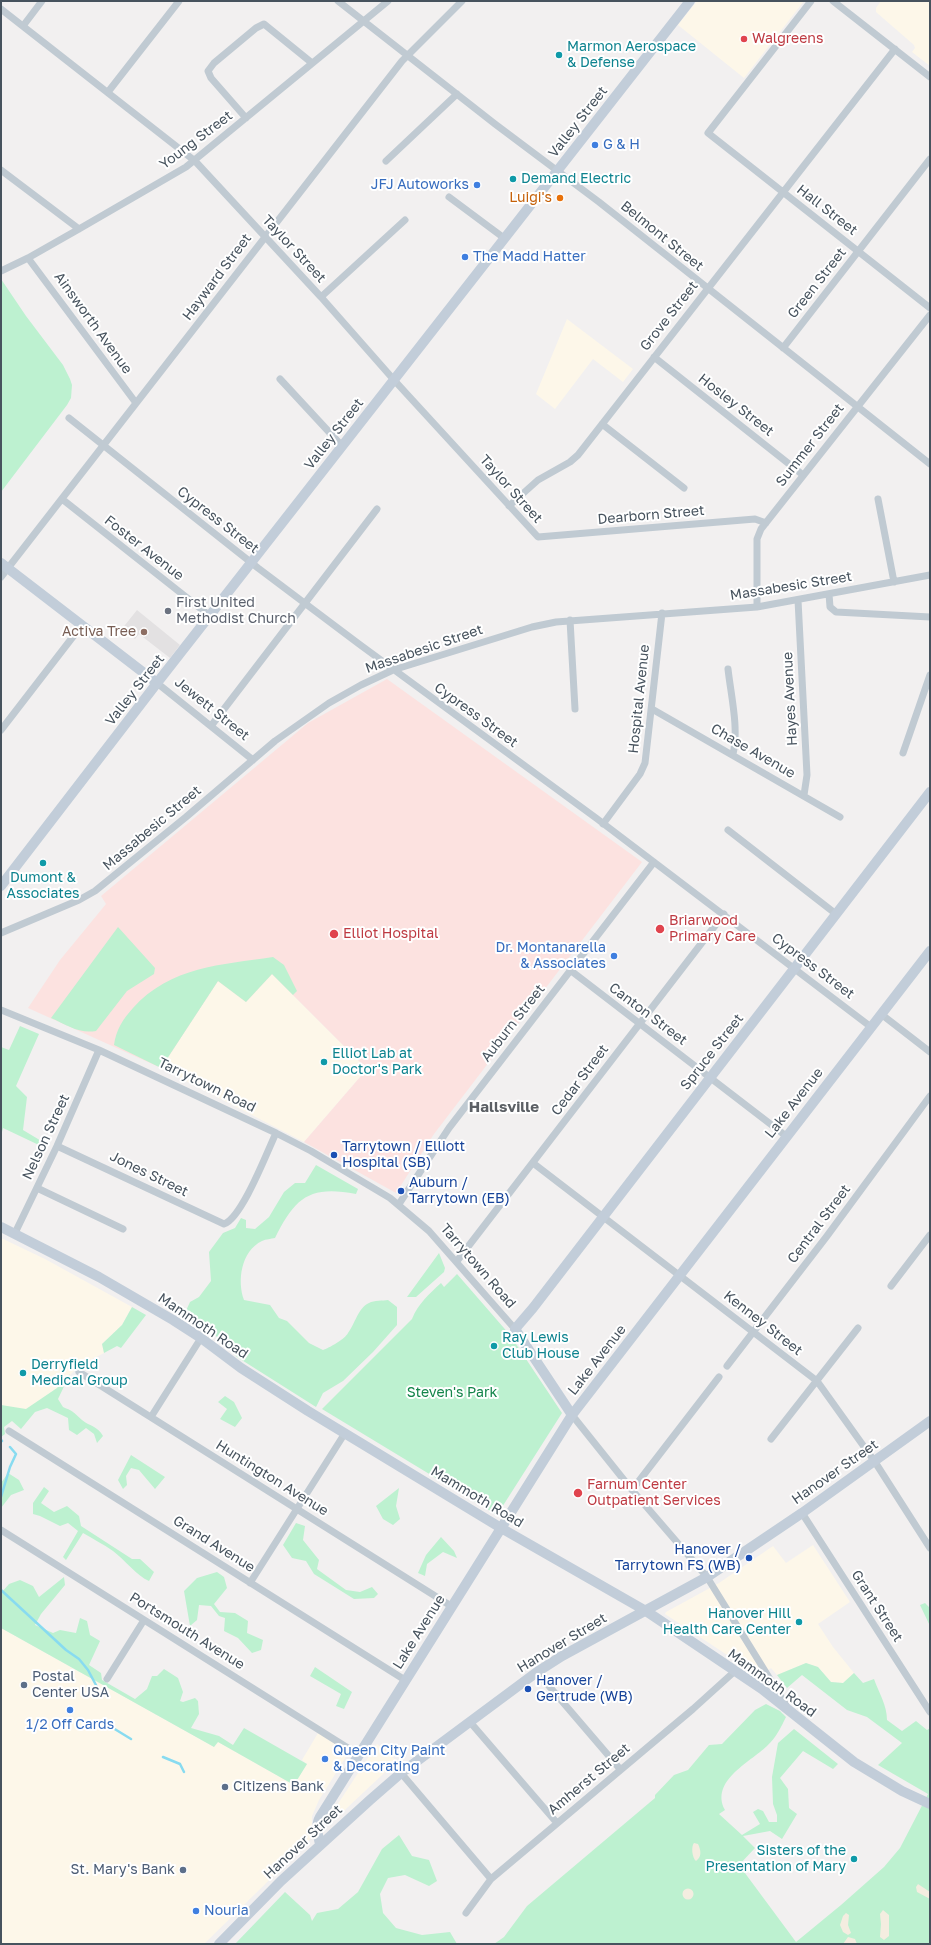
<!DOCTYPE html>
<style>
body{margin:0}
#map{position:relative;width:931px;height:1945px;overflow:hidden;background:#f2f0f0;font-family:"Golos Text",sans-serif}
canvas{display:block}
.frame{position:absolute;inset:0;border:2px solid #47535e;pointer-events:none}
</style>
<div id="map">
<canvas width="931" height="1945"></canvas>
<div class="frame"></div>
</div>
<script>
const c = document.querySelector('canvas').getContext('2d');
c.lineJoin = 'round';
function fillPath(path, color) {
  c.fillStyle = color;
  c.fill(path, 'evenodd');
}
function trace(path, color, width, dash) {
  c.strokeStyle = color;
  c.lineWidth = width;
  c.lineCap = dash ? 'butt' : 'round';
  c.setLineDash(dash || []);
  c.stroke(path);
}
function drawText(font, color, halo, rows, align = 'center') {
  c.font = font + ' "Golos Text",sans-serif';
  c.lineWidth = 4;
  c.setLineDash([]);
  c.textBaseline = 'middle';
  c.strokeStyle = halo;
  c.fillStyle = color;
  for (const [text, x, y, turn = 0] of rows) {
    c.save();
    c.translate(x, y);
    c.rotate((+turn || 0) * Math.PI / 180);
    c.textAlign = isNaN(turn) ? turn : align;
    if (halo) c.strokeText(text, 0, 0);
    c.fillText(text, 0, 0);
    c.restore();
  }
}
const commercial = new Path2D(`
 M697,1H804L744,78L678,25Z
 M881,1H930V66L912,52L915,48L914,45L876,12V8Z
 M567,319L633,369L623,382L593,359L555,409L536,394Z
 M272,974L367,1069L304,1142L161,1068L218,981Z
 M1,1238L45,1259L132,1307L122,1325L102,1344L104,1353L80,1365L57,1388L26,1410L1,1405Z
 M813,1545L850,1602L818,1624L833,1647L854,1673L843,1683L831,1682L818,1667L806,1663L777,1675L771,1668L759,1676L665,1614L666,1612L719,1583L773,1546L786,1563Z
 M1,1628L214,1747L218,1742L294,1785L307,1764L302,1760L321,1728L352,1747L319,1800L312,1816V1834L309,1841L204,1944H1Z
 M377,1744L397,1761L332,1822L330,1816Z`);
const education = new Path2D(`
 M137,610L180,645L170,658L139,634L135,639L121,630Z`);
const medical = new Path2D(`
 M387,679L642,862L434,1134L396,1193L304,1142L367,1069L272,974L246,1002L218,981L161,1068L28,1008L60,960L106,904L101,896L308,723Z`);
const green = new Path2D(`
 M1,279L26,316L63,365L70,379L72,385L71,398L67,405L1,492Z
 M118,927L155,968L154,974L127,991L96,1031C79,1034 67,1025 51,1018Z
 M273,957L284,965L297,991L293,995L272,974L246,1002L218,981L161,1068L114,1045C116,1030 123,1019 133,1008C171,966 221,965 273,957Z
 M20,1026L39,1034L16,1086L27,1097L23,1130L43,1142L41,1146L3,1128L1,1136V1047L9,1050Z
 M316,1165L358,1189L356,1194C309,1185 295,1198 275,1238C271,1239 266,1239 262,1241C241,1251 237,1281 244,1300L270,1305L279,1318L287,1321L309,1343L323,1350C329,1348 345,1339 348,1333C355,1324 358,1308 369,1303C374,1300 383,1301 388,1300L397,1307V1325L373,1352L343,1381L323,1393L316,1407L237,1357L215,1335L184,1315L190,1302L199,1297L211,1281L209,1252L223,1233L235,1228L241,1218L246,1220V1228L255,1229L269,1217L284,1192L295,1183H305Z
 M439,1253L445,1268L444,1272L416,1297H407Z
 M457,1274L510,1335L562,1413L497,1515L322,1409L412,1319C418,1304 429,1294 441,1283L444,1287Z
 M132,1307L146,1315L121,1348L117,1346L104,1353L102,1344L122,1325Z
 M70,1374L58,1399L63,1407C75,1412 73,1412 82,1420C89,1426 98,1426 103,1436L97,1443L94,1434L86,1428L77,1435L69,1430L68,1418L47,1408L35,1412L21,1429L12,1421L4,1427L5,1434L1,1437V1405L26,1409L57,1388Z
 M225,1396L234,1402L242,1418L235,1427L220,1419L227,1409L218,1402Z
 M131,1455L165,1477L155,1489L139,1470L131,1468L126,1476L127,1485L123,1489L118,1480Z
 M8,1473L19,1480L24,1490L11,1495L1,1508V1483Z
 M44,1487L49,1491L41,1503L54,1512L67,1506L79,1516L81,1526L132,1559H140L154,1572L149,1581C137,1576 125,1560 113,1551C103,1544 93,1539 83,1533L66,1560L63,1557L78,1531L68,1523L60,1526L40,1516L33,1514V1503Z
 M399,1488L396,1506L400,1519L393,1525L383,1519L376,1506Z
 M296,1523L305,1526L303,1540L319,1560L317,1569L346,1590L360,1592L372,1587L378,1594L374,1598L354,1599L314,1574L306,1561L292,1558L283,1545Z
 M441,1537L454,1551L457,1558L443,1552L427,1564L425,1576L418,1573L426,1555Z
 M217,1572L224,1577L227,1588L214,1604L220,1612L235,1613L248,1621L247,1633L263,1640L261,1650L252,1653L238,1638L224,1631L225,1618L219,1616L211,1606L199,1605L197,1620L190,1626L184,1591L197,1578Z
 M64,1577L65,1585L41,1614L35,1625L53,1633L60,1630L76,1633L80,1618L87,1621L90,1635L100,1641L89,1665L101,1673L102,1680L135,1699L147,1689L152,1676H157L164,1669L178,1678L183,1692L180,1701L183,1702L195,1698L198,1701L199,1714L191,1728L219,1736L233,1745L244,1728L307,1764L294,1785L218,1742L214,1747L1,1628V1593L9,1584L20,1580L33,1586L39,1597Z
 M925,1603L930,1608V1626L920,1605Z
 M806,1663L818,1667L831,1682L843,1683L854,1673L863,1683L874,1679C879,1693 887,1705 887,1720L902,1731L916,1721L927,1730L930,1728V1944H494L504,1937L527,1906L655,1798V1795L674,1775L688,1770L709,1745L722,1744L755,1710L766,1704L780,1711L786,1717C781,1727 776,1738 767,1746C749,1763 710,1781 725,1810L719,1814L742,1835L760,1824L753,1812L758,1809L763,1811L769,1822H777V1815L773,1804L772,1777L778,1743L794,1729L838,1764L833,1769L803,1751L780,1778L788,1789L789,1808L797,1814L782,1839L770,1831L743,1836L755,1848L739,1865L796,1942L841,1905L884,1867L900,1848L928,1794L878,1765L902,1743L867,1717L847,1710L802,1675L787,1688L777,1675Z
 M315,1667L352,1692L344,1709L336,1706L341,1694L310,1676Z
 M399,1835L412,1856L429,1860L437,1881L429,1886L405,1875L388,1878L380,1894L383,1913L396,1928L422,1935L450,1932L457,1944H235L285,1892L310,1915L312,1921L317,1913L338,1909L358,1892L382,1849Z`);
const sand = new Path2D(`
 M694,1843L698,1844C701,1850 702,1857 696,1861C692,1858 691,1846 694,1843Z
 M918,1884L930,1892V1899L917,1892L916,1887Z
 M682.5 1894a5.5 5.5 0 1 1 11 0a5.5 5.5 0 1 1-11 0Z
 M883,1910L889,1915V1936L884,1940L880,1937L881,1924L880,1914Z
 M846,1913L849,1915L848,1925L851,1933L848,1935L843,1932L840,1925L843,1916Z
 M848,1937L855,1939L857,1944H843Z`);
const stream = new Path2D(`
 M1,1440L2,1441
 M1,1497L10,1467L16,1454L10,1447
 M1,1590L66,1650L79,1659L88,1670L97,1687
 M111,1725L113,1728L131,1739
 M163,1757L180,1764L184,1772`);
const street = new Path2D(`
 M338,1L495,124L599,202L930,464
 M811,1L708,133L930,308
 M833,1L930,77
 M1,9L195,161L321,297L394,380L538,537L755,519L766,523
 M23,26L42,1
 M108,92L179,1
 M246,118L211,78L208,71L214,63L256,28L264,24L312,63
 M386,161L457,94
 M1,170L79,229
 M449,197L504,238
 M28,258L136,403
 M1,271L28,258L79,229L186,167L388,1
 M321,297L405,220
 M783,348L930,159
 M654,357L803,475
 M280,379L342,446
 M69,418L258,568L359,644L596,818L871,1027
 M602,424L684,488
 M62,499L210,616
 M878,499L894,582
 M509,506L538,480L570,462L578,455L895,49
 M1,577L402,61L462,1
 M829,594L830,607L836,612L930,617
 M798,600L807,775L804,795
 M757,607V539L761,529L930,315
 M570,620L575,709
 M728,669C731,696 739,728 733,754
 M157,683L253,760
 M652,709L840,817
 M211,726L377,509
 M1,730L82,625
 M903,753L930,675
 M603,824L640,774L645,763L662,613
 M728,830L836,914
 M1,933L79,900L95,891L186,817L275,741L329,703L361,685L393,670L532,627L556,622L757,607L930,575
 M570,970L786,1136
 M1,1010L99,1050L276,1133L311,1151L390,1198L429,1231L515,1329
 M881,1014L930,1052
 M57,1146L224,1224C242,1218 267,1152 276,1133
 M533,1163L817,1381L875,1462L930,1548
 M37,1188L123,1229
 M399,1204L449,1128L654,862
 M15,1233L57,1146L99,1050
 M457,1261L724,914
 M891,1286L930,1235
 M727,1366L827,1236L930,1096
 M79,1372L451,1606
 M572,1415L632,1490L707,1577L786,1705
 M151,1417L201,1338
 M9,1431L405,1680
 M771,1439L858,1328
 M632,1490L719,1377
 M802,1513L930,1712
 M1,1530L359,1755
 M250,1583L345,1433
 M537,1672L620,1769
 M107,1679L144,1620
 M470,1722L557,1823
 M401,1773L491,1879
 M466,1913L491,1879L693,1709L735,1671`);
const secondary = new Path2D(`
 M1,563L157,683
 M1,886L157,683L690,1
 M1,1227L99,1277L173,1320L201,1338L241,1368L308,1411L501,1528L646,1611L762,1689L854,1762L902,1791L930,1804
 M572,1415L515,1329L533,1308L930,792
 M320,1844C318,1835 315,1826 320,1817L572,1415L930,951
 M219,1944L281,1881L370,1800L401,1773L537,1672L562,1656L707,1577L802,1513L930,1421`);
const markers = [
 [744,39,4,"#e0444e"],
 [559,55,4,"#0f9aa8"],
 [595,145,4,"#3f7fe0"],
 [513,179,4,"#0f9aa8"],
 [477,185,4,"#3f7fe0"],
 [560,198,4,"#e8710a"],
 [465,257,4,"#3f7fe0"],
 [168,611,4,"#6b7280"],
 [144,632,4,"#8d6e63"],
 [43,863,4,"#0f9aa8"],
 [660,929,5,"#e0444e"],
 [334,934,5,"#e0444e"],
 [614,956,4,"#3f7fe0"],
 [324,1062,4,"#0f9aa8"],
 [334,1155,4,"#1a4fb4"],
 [401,1191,4,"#1a4fb4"],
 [494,1346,4,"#0f9aa8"],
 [23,1373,4,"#0f9aa8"],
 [578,1493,5,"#e0444e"],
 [749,1558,4,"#1a4fb4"],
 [799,1622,4,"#0f9aa8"],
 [24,1685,4,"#5c6f8a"],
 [528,1689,4,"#1a4fb4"],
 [70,1710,4,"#3f7fe0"],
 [325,1759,4,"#3f7fe0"],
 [225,1787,4,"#5c6f8a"],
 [854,1859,4,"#0f9aa8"],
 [183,1870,4,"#5c6f8a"],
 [196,1911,4,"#3f7fe0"]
];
const healthNames = [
 ["Walgreens",752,39],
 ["Briarwood",669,921],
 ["Primary Care",669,937],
 ["Elliot Hospital",343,934],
 ["Farnum Center",587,1485],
 ["Outpatient Services",587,1501]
];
const cultureNames = [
 ["Marmon Aerospace",567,47],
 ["& Defense",567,63],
 ["Demand Electric",521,179],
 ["Dumont &",43,878,"center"],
 ["Associates",43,894,"center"],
 ["Elliot Lab at",332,1054],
 ["Doctor's Park",332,1070],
 ["Ray Lewis",502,1338],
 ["Club House",502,1354],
 ["Derryfield",31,1365],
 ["Medical Group",31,1381],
 ["Hanover Hill",791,1614,"right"],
 ["Health Care Center",791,1630,"right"],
 ["Sisters of the",846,1851,"right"],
 ["Presentation of Mary",846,1867,"right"]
];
const streetNames = [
 ["Valley Street",578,122,-52],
 ["Young Street",196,140,-37],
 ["Hall Street",827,210,38],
 ["Belmont Street",662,236,39],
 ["Taylor Street",294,249,47],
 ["Hayward Street",217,277,-53],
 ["Green Street",817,283,-52],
 ["Grove Street",669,316,-52],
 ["Ainsworth Avenue",93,323,54],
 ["Hosley Street",736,405,38],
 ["Valley Street",334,434,-52],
 ["Summer Street",810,445,-52],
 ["Taylor Street",511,489,48],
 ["Dearborn Street",651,515,-5],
 ["Cypress Street",218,520,38],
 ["Foster Avenue",144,548,38],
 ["Massabesic Street",791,586,-9],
 ["Massabesic Street",424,649,-19],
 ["Valley Street",135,690,-52],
 ["Hospital Avenue",639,699,-84],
 ["Hayes Avenue",790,699,-93],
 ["Jewett Street",212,709,39],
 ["Cypress Street",476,715,36],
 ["Chase Avenue",753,751,30],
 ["Massabesic Street",152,828,-40],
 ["Cypress Street",813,966,37],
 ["Canton Street",648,1014,37],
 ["Auburn Street",513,1023,-52],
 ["Spruce Street",712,1052,-52],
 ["Cedar Street",580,1080,-53],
 ["Tarrytown Road",207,1085,26],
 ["Lake Avenue",794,1103,-52],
 ["Nelson Street",46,1137,-65],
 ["Jones Street",149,1174,26],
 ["Central Street",819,1224,-53],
 ["Tarrytown Road",478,1266,49],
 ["Kenney Street",763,1323,38],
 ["Mammoth Road",203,1326,34],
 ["Lake Avenue",597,1360,-52],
 ["Hanover Street",835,1472,-35],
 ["Huntington Avenue",272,1478,32],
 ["Mammoth Road",477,1497,31],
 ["Grand Avenue",214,1544,32],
 ["Grant Street",877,1606,57],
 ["Portsmouth Avenue",187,1631,32],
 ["Lake Avenue",419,1632,-58],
 ["Hanover Street",562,1643,-31],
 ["Mammoth Road",772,1683,36],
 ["Amherst Street",589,1779,-40],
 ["Hanover Street",303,1842,-43]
];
const shopNames = [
 ["G & H",603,145],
 ["JFJ Autoworks",469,185,"right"],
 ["The Madd Hatter",473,257],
 ["Dr. Montanarella",606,948,"right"],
 ["& Associates",606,964,"right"],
 ["1/2 Off Cards",70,1725,"center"],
 ["Queen City Paint",333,1751],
 ["& Decorating",333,1767],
 ["Nouria",204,1911]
];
const foodNames = [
 ["Luigi's",552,198]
];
const worshipNames = [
 ["First United",176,603],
 ["Methodist Church",176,619]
];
const educationNames = [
 ["Activa Tree",136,632]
];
const transitNames = [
 ["Tarrytown / Elliott",342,1147],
 ["Hospital (SB)",342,1163],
 ["Auburn /",409,1183],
 ["Tarrytown (EB)",409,1199],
 ["Hanover /",741,1550,"right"],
 ["Tarrytown FS (WB)",741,1566,"right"],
 ["Hanover /",536,1681],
 ["Gertrude (WB)",536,1697]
];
const parkNames = [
 ["Steven's Park",452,1393]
];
const serviceNames = [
 ["Postal",32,1677],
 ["Center USA",32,1693],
 ["Citizens Bank",233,1787],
 ["St. Mary's Bank",175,1870,"right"]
];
const neighbourhoodNames = [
 ["Hallsville",504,1107]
];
fillPath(commercial, '#fdf7e9');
fillPath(education, '#e3e1e2');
fillPath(medical, '#fce2e0');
fillPath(green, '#bdf1d0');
fillPath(sand, '#f4ede0');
trace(stream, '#88dbf0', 2.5);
trace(street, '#c0cad2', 7);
trace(secondary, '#c2cdd9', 10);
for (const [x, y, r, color] of markers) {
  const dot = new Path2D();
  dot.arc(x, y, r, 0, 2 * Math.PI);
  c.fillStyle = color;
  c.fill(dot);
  trace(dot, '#fff', 1.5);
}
drawText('14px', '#be3a42', '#fff', healthNames, 'left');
drawText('14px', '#0d838f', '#fff', cultureNames, 'left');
drawText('14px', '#47535e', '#fff', streetNames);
drawText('14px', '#366cbe', '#fff', shopNames, 'left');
drawText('14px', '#c56008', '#fff', foodNames, 'right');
drawText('14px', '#5b616d', '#fff', worshipNames, 'left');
drawText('14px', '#785e54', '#fff', educationNames, 'right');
drawText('14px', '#164399', '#fff', transitNames, 'left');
drawText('14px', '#13844a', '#fff', parkNames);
drawText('14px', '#4e5e75', '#fff', serviceNames, 'left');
drawText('bold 15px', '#5c6065', '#fff', neighbourhoodNames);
</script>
